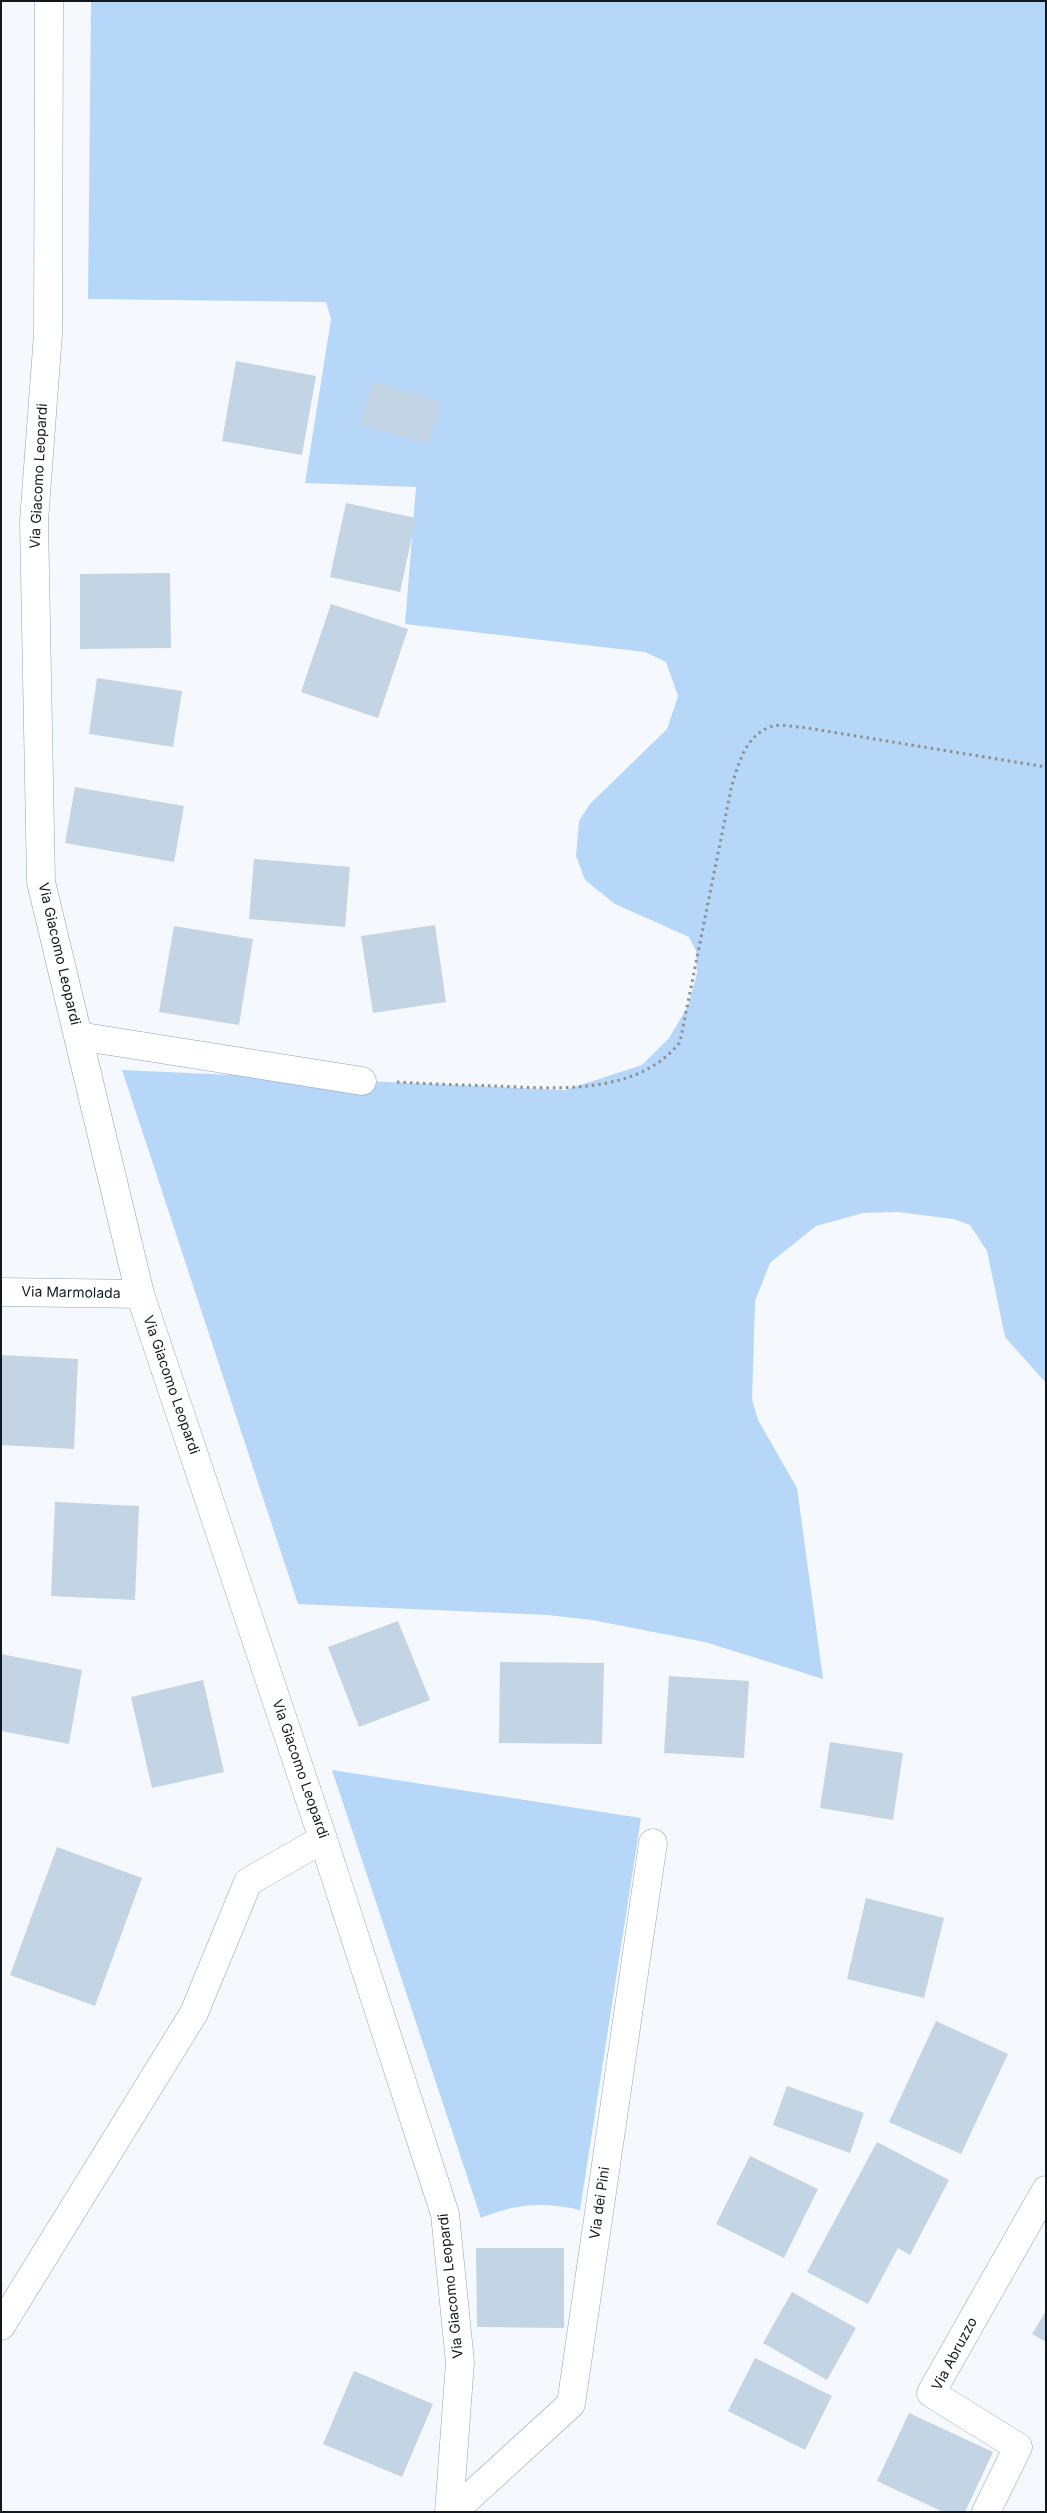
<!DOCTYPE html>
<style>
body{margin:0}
#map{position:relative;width:1047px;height:2513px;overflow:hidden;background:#f5f9fd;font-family:Inter,sans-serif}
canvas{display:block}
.frame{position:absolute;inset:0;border:2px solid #12181e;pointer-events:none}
</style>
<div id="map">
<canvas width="1047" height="2513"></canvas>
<div class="frame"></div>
</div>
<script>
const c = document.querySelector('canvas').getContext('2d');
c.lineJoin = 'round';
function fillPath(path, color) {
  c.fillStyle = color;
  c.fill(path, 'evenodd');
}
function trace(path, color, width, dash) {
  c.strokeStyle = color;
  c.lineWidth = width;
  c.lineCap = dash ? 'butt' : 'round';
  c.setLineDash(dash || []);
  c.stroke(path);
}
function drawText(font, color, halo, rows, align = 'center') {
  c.font = font + ' Inter,sans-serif';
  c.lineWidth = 5;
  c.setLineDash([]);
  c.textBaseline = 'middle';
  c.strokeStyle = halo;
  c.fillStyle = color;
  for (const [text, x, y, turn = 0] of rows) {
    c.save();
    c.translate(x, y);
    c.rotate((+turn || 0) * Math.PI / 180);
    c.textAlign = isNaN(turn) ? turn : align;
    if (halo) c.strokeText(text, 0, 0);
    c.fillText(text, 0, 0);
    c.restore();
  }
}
const green = new Path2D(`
 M91,1H1046V1383L1005,1337L987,1251L970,1225L953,1219L897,1212L863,1213L816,1226L770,1263L755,1301L752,1400L758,1420L797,1488L823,1679L705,1642L592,1620L548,1615L298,1604L122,1070L565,1090L642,1065L669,1038L688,1006L697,973L696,951L689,937L615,904L585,880L576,856L579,821L590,804L667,729L678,696L666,662L645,652L405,624L416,487L305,483L331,319L326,302L88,299Z
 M332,1770L641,1818L580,2210C542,2202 518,2203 481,2218Z`);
const building = new Path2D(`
 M236,361L316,376L302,455L222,441Z
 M373,381L441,402L428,445L360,424Z
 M346,503L416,518L400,592L330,577Z
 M170,573L171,648L80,649V574Z
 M331,604L408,629L378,718L301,692Z
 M97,678L182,691L173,747L89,734Z
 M75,787L184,806L174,862L65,843Z
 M254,859L350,867L345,927L249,919Z
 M435,925L446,1002L373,1013L361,936Z
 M174,926L253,939L239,1025L159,1012Z
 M1,1355L78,1359L74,1449L1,1445Z
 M55,1502L139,1506L135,1600L51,1596Z
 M398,1621L430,1700L359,1727L328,1647Z
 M1,1654L82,1670L69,1744L1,1731Z
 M500,1662L604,1663L602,1744L499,1743Z
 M669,1676L749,1681L744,1758L664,1753Z
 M203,1680L224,1772L152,1788L131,1697Z
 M830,1742L903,1753L893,1820L820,1808Z
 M57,1847L142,1878L95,2006L10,1975Z
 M866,1898L944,1918L924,1998L847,1979Z
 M936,2021L1008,2054L961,2154L889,2122Z
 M787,2086L864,2113L850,2153L773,2125Z
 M877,2142L949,2180L910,2255L898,2248L868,2304L807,2272Z
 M750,2156L818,2189L784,2258L716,2224Z
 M476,2248H564V2328L477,2327Z
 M792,2292L856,2328L827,2380L763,2343Z
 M1046,2311V2342L1032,2334Z
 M755,2358L832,2396L805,2450L728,2411Z
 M354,2371L433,2404L402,2477L323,2444Z
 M909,2413L993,2452L965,2512H943L877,2481Z`);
const path = new Path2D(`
 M397,1082C430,1084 464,1085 497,1086C556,1089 639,1095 680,1042L731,789C738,765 745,734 773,726C781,724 793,727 801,727L1046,767`);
const minor = new Path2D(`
 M49,1L48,334L34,521L41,882L140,1294L323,1839L445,2214L460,2362L449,2512
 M78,1036L362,1081
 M1,1292L140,1294
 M1,2326L194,2013L248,1882L323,1839
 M453,2512L571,2404L653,1843
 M986,2512L1018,2447L931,2393L1046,2190`);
const streetNames = [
 ["Via Giacomo Leopardi",39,476,-87],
 ["Via Giacomo Leopardi",59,954,77],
 ["Via Marmolada",71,1293,1],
 ["Via Giacomo Leopardi",171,1385,71],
 ["Via Giacomo Leopardi",300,1769,71],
 ["Via dei Pini",600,2203,-82],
 ["Via Giacomo Leopardi",451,2286,-96],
 ["Via Abruzzo",955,2354,-62]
];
fillPath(green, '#b7d7f9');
fillPath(building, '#c3d4e5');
trace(minor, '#91a2b2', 29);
trace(path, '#8b9095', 3, [2.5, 4]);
trace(minor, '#fff', 28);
drawText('14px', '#12181e', '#fff', streetNames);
</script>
